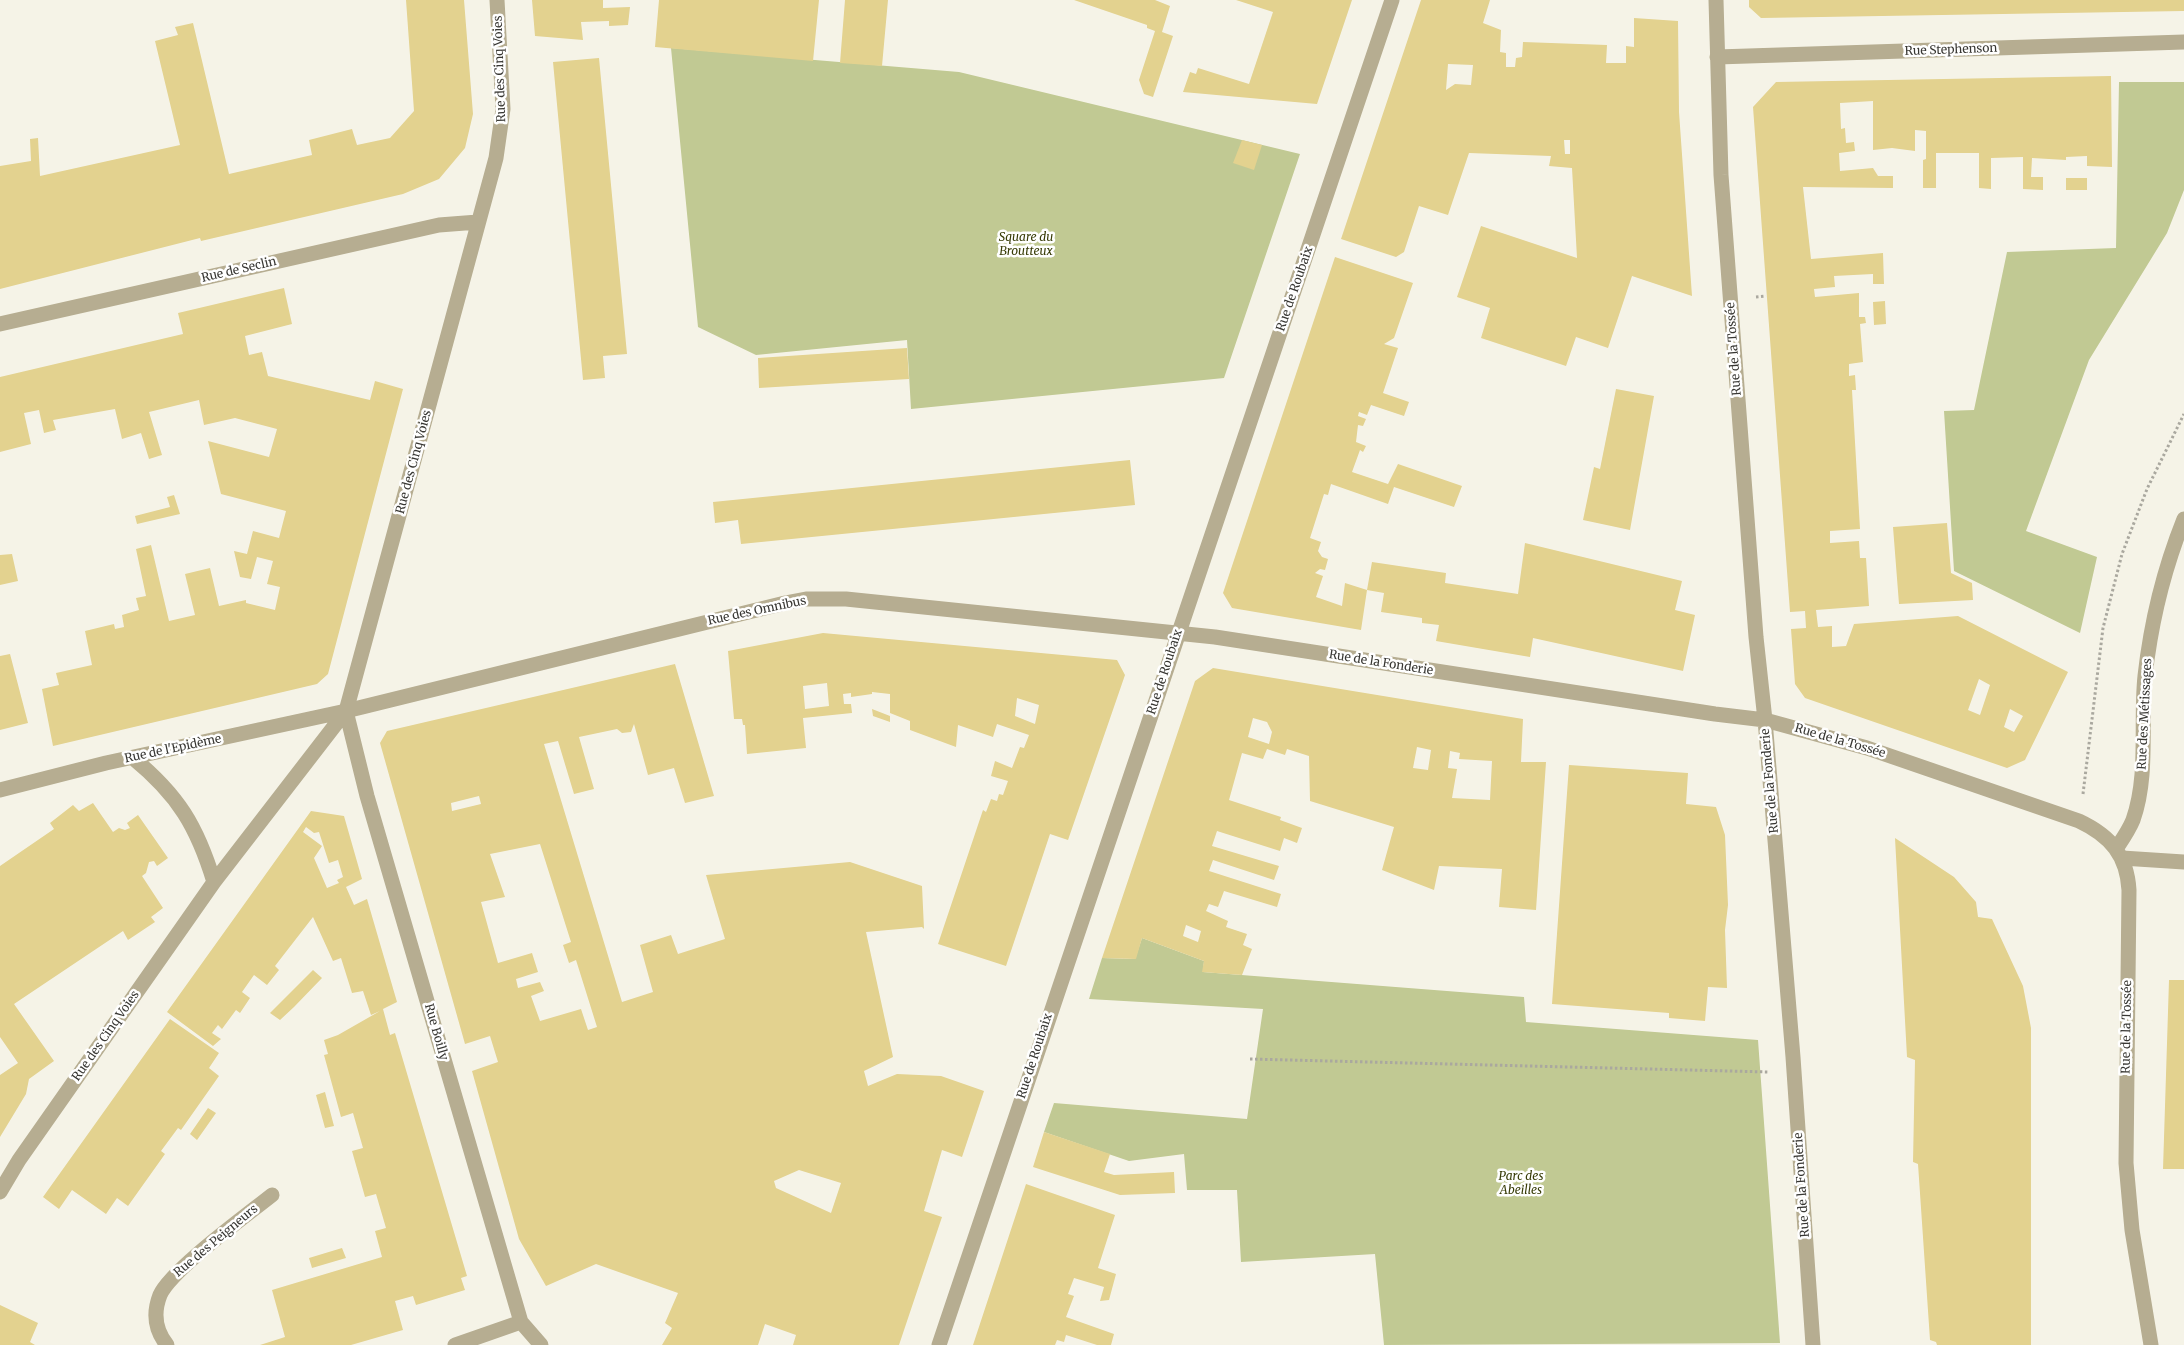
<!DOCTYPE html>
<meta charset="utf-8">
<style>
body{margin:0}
canvas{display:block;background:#f5f3e7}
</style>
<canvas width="2184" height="1345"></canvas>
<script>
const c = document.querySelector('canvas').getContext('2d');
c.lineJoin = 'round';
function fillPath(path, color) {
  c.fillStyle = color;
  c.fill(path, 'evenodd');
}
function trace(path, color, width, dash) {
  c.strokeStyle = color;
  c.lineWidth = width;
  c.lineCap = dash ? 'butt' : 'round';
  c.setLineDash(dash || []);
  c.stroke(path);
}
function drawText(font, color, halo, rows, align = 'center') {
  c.font = font + ' Merriweather,serif';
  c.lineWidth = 5;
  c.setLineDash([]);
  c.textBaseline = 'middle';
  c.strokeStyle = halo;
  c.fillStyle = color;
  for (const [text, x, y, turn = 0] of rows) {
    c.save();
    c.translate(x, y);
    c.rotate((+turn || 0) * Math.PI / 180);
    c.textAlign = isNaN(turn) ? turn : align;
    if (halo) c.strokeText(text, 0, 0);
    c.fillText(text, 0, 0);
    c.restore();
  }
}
const green = new Path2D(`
 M671,48L959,72L1300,154L1224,378L911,409L907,340L756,355L698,327Z
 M2119,82H2184V190L2167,233L2089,360L2026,531L2097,557L2080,633L1954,571L1944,411L1974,410L2007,252L2116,248Z
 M1142,938L1204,961L1203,972L1524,997L1526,1022L1758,1040L1780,1343L1384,1345L1375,1254L1241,1262L1237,1190H1187L1184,1154L1129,1161L1044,1132L1054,1103L1247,1119L1263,1009L1089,999L1102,958L1135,959Z`);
const building = new Path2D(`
 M406,0H464L473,114L465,148L439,179L403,194L201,241L200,238L0,289V166L31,161L30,139L38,138L40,176L180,145L155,41L178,35L175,27L193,23L229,174L312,155L309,140L352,129L357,145L390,138L414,111Z
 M532,0H603V8L630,7L628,25L609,26V21L581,22L583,40L535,36Z
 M659,0H819L813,61L655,47Z
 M845,0H888L882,66L840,63Z
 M1074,0H1155L1170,6L1162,32L1173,36L1153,97L1144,94L1139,80L1155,31L1147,28V25Z
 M1236,0H1352L1317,104L1183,92L1190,72L1196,74L1198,68L1249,84L1273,12Z
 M1421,0H1490L1483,23L1501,30L1500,52L1506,53V67H1515L1516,58L1522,57L1523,42L1607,45L1606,63H1626V46L1634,47V18L1678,21L1679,112L1692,296L1632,276L1608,348L1576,337L1566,366L1481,338L1490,308L1457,297L1481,226L1577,258L1572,168L1549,166L1551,156L1469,153L1448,215L1419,206L1404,252L1396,257L1341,239ZM1448,64L1473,65L1471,85L1455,84L1446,90ZM1564,140H1570V154H1565Z
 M1749,0H2184V11L1761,18L1749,7Z
 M599,58L627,354L603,356L605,378L583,380L553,62Z
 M2111,76L2112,167L2087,166V156L2066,157V160L2032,158L2031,177H2043V190L2023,189V157L1991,158V189L1979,188V153H1936V188H1923V160L1926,159V131L1915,130V151L1892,148L1873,150V101L1840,103L1841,129L1845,128L1846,143L1854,142L1855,151L1839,153L1840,171L1873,168L1878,176H1893V188L1803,187L1811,259L1883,253L1884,284H1873V274L1834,276L1835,287L1814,289L1815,297L1859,293V317H1865L1866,323L1860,324L1863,362L1849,364V376L1855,375L1856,390H1852L1860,529L1830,531V543L1859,541L1860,558H1866L1869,606L1816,610L1818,627L1832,626V647L1846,646L1854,624L1958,616L2068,672L2025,760L2007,768L1805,698L1795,684L1791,629L1806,628L1805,611L1790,612L1753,107L1776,82ZM1979,679L1990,685L1980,715L1968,710ZM2010,709L2023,716L2014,732L2004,727Z
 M1242,140L1262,145L1254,170L1233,163Z
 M2066,178H2087V190H2066Z
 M1335,257L1413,283L1394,338L1384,344L1398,348L1383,393L1409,402L1404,416L1371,405L1367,415L1359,412L1358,416L1366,419L1363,426L1358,425L1356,442L1366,446L1363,452L1360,450L1352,472L1388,484L1398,464L1462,486L1454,507L1394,487L1388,504L1331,484L1328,495L1324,494L1310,538L1321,542L1318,551L1322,557L1328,559L1325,570L1320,569L1315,573L1323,576L1316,597L1342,606L1345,583L1367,590L1372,562L1446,573L1445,583L1518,594L1525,543L1682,581L1675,610L1695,615L1683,671L1533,638L1530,657L1436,641L1439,625L1422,623V618L1381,612L1384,593L1367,590L1361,630L1232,608L1223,593Z
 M284,288L292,324L245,336L249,355L262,352L268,376L370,400L375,381L403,389L328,674L317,684L53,746L42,689L59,685L56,673L92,665L85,631L114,624L115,629L124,627L122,615L139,610L136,598L146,596L136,549L151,545L169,621L195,615L185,574L210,568L219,606L246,600V603L275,610L280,587L267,584L273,561L257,557L251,579L240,577L234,551L247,554L253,531L279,538L286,511L221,494L208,441L269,457L277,429L235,418L204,425L199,400L149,412L162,455L149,459L141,433L122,439L115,409L53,420L56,430L44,433L39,410L24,413L31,444L0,452V377L183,334L178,313Z
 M1885,301L1886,324L1874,325L1873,302Z
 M907,348L909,379L759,388L758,358Z
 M1616,389L1654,396L1630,530L1583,520L1594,467L1600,469Z
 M1130,460L1135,505L741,544L738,520L715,523L713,502Z
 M174,495L180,514L137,524L135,516L170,507L167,497Z
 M1947,523L1951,573L1972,583L1973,600L1899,604L1893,527Z
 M12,554L18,581L0,585V555Z
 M823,633L1117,660L1125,675L1068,840L1050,834L1006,966L938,944L983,810L986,812L991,799L997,801L999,794L1003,795L1008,781L991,776L995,761L1012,768L1020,747L1024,748L1029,735L997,724L993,737L958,725L956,747L910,730V721L890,713V694L872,692V694L851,697V693L843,694L844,704H851L852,713L803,718L806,748L747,754L745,725H743L742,719H734L728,651ZM827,683L829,706L805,709L803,686ZM1017,698L1039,705L1035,724L1015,716Z
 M10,654L28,723L0,730V656Z
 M675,664L714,796L685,803L674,768L648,775L634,724L631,732L622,733L617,729L579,737L594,789L574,794L558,741L544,744L622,1002L653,992L640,945L671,935L678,954L725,939L706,875L850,862L922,886L924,929L922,927L866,932L893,1057L864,1071L868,1086L897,1074L941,1076L984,1091L962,1157L942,1150L924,1211L942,1217L899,1345H793L796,1335L765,1324L758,1345H662L672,1328L665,1323L678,1293L596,1264L546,1286L519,1239L472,1071L498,1062L490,1036L465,1044L380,743L387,731ZM479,796L481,804L452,811L451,803ZM540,844L571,942L563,945L569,963L576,960L597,1027L588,1030L581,1009L540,1021L531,996L544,991L540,982L518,988L516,979L538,972L532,953L498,963L481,902L505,897L490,854ZM799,1170L841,1183L831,1213L776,1188L774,1181Z
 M1213,668L1523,719L1521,762H1546L1536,910L1499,907L1502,869L1439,866L1434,890L1382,870L1394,827L1310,801L1309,756L1287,749L1285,755L1267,749L1263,759L1242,753L1229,800L1281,817L1280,820L1302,828L1297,843L1284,838L1280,851L1217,831L1212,846L1279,866L1274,880L1213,860L1209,871L1281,894L1277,907L1224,891L1218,907L1209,904L1206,911L1228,921L1226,927L1247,934L1243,945L1252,949L1242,975L1202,972L1204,961L1142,938L1136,959L1102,958L1195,681ZM1253,718L1267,722L1272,732L1269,744L1248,737ZM1417,747L1431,750L1428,770L1413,768ZM1450,751L1460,753L1459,759L1492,761L1490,800L1452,798L1457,769L1448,768ZM1186,925L1201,931L1198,942L1183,936Z
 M872,709L890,716V722L873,716Z
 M1569,765L1688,773L1686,804L1716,807L1725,835L1728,905L1725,930L1727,988L1708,987L1705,1021L1669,1018V1013L1552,1004Z
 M93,803L113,832L119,828L125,830L130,828L127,823L138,815L168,858L157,866L154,861L149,862L146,873L142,876L163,908L151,917L155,922L128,940L123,931L14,1004L54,1061L29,1079L26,1094L0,1137V1075L18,1063L0,1037V866L54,829L50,823L73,805L79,811Z
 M311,811L344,816L362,879L346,887L354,905L367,899L397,1002L383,1009L390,1035L395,1033L467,1276L461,1278L465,1290L416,1305L413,1296L395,1301L403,1330L351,1345H260L285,1337L272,1290L382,1257L375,1231L386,1228L376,1194L365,1197L352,1151L363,1148L353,1113L341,1117L324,1055L328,1054L324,1040L338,1035L380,1011L371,1015L363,991L352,993L341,958L333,961L313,917L275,966L279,970L267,985L254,975L242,992L250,998L240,1013L236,1010L222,1029L218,1025L212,1033L221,1039L213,1046L167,1012ZM306,827L314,833L319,832L329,863L338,860L343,877L337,880L339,883L327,888L314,858L322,846L303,832Z
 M1895,838L1954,877L1976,902L1978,917L1992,919L2023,986L2031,1028V1345H1937L1936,1342L1930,1340L1918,1164L1913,1162L1915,1060L1907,1057Z
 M313,970L322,978L294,1007L280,1020L270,1013Z
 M2169,980H2184V1169H2163Z
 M170,1019L219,1053L209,1068L219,1076L181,1130L178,1128L161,1151L165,1154L128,1206L117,1198L106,1214L72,1190L59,1209L43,1197Z
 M325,1092L334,1126L325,1128L316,1095Z
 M208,1108L216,1113L197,1140L190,1134Z
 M1044,1132L1110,1154L1104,1172L1114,1175L1174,1172L1175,1193L1120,1195L1033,1167Z
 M1026,1184L1115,1215L1098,1268L1116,1274L1109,1300L1100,1301L1104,1287L1074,1278L1068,1294L1074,1296L1066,1317L1114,1334L1111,1345H1097L1066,1335L1064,1342L1057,1340L1055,1345H973Z
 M342,1248L346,1258L312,1268L309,1258Z
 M0,1305L38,1323L30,1342L35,1345H0Z`);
const path = new Path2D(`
 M1756,297L1766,296
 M2083,794L2103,628L2122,554L2147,489L2184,414
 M1250,1059L1769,1072`);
const minor = new Path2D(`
 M1716,0L1721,175L1756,637L1765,720L1867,748L2079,821C2111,836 2127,856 2129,890L2126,1163L2132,1230L2151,1345
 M1717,57L2184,42
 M0,324L439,225L478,222
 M346,711L367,796L521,1322L541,1345
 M133,758C178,795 197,826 214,882
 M0,790L106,763L346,711L785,603L806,599H846L1215,637L1715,714L1765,720L1793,1057L1813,1345
 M2116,849C2122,840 2129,830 2133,820C2149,775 2140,723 2145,676C2151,622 2164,569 2184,519
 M2122,858L2184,862
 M0,1192L19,1160L214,882L346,711L496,158L503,109L497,0
 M167,1345C155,1330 153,1313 160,1295C171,1270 247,1215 272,1195
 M455,1345L521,1322
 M939,1345L1392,0`);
const streetNames = [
 ["Rue Stephenson",1951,50,-2],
 ["Rue des Cinq Voies",500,69,-92],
 ["Rue de Seclin",239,270,-13],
 ["Rue de Roubaix",1295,289,-71],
 ["Rue de la Tossée",1734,349,-94],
 ["Rue des Cinq Voies",414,462,-75],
 ["Rue des Omnibus",757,611,-12],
 ["Rue de la Fonderie",1381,663,9],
 ["Rue de Roubaix",1165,672,-72],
 ["Rue des Métissages",2145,714,-87],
 ["Rue de la Tossée",1840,741,16],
 ["Rue de l'Epidème",173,749,-12],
 ["Rue de la Fonderie",1770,781,-95],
 ["Rue de la Tossée",2127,1027,-89],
 ["Rue Boilly",436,1032,74],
 ["Rue des Cinq Voies",106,1036,-55],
 ["Rue de Roubaix",1035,1056,-72],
 ["Rue de la Fonderie",1802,1185,-94],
 ["Rue des Peigneurs",216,1241,-40]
];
const parkNames = [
 ["Square du",1026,238],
 ["Broutteux",1026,252],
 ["Parc des",1521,1177],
 ["Abeilles",1521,1191]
];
fillPath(green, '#c1c993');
fillPath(building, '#e3d28f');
trace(path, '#aaa89f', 3, [2.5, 2.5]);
trace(minor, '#b6ad91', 15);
drawText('12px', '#383733', '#fff', streetNames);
drawText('italic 12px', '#373b06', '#fff', parkNames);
</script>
